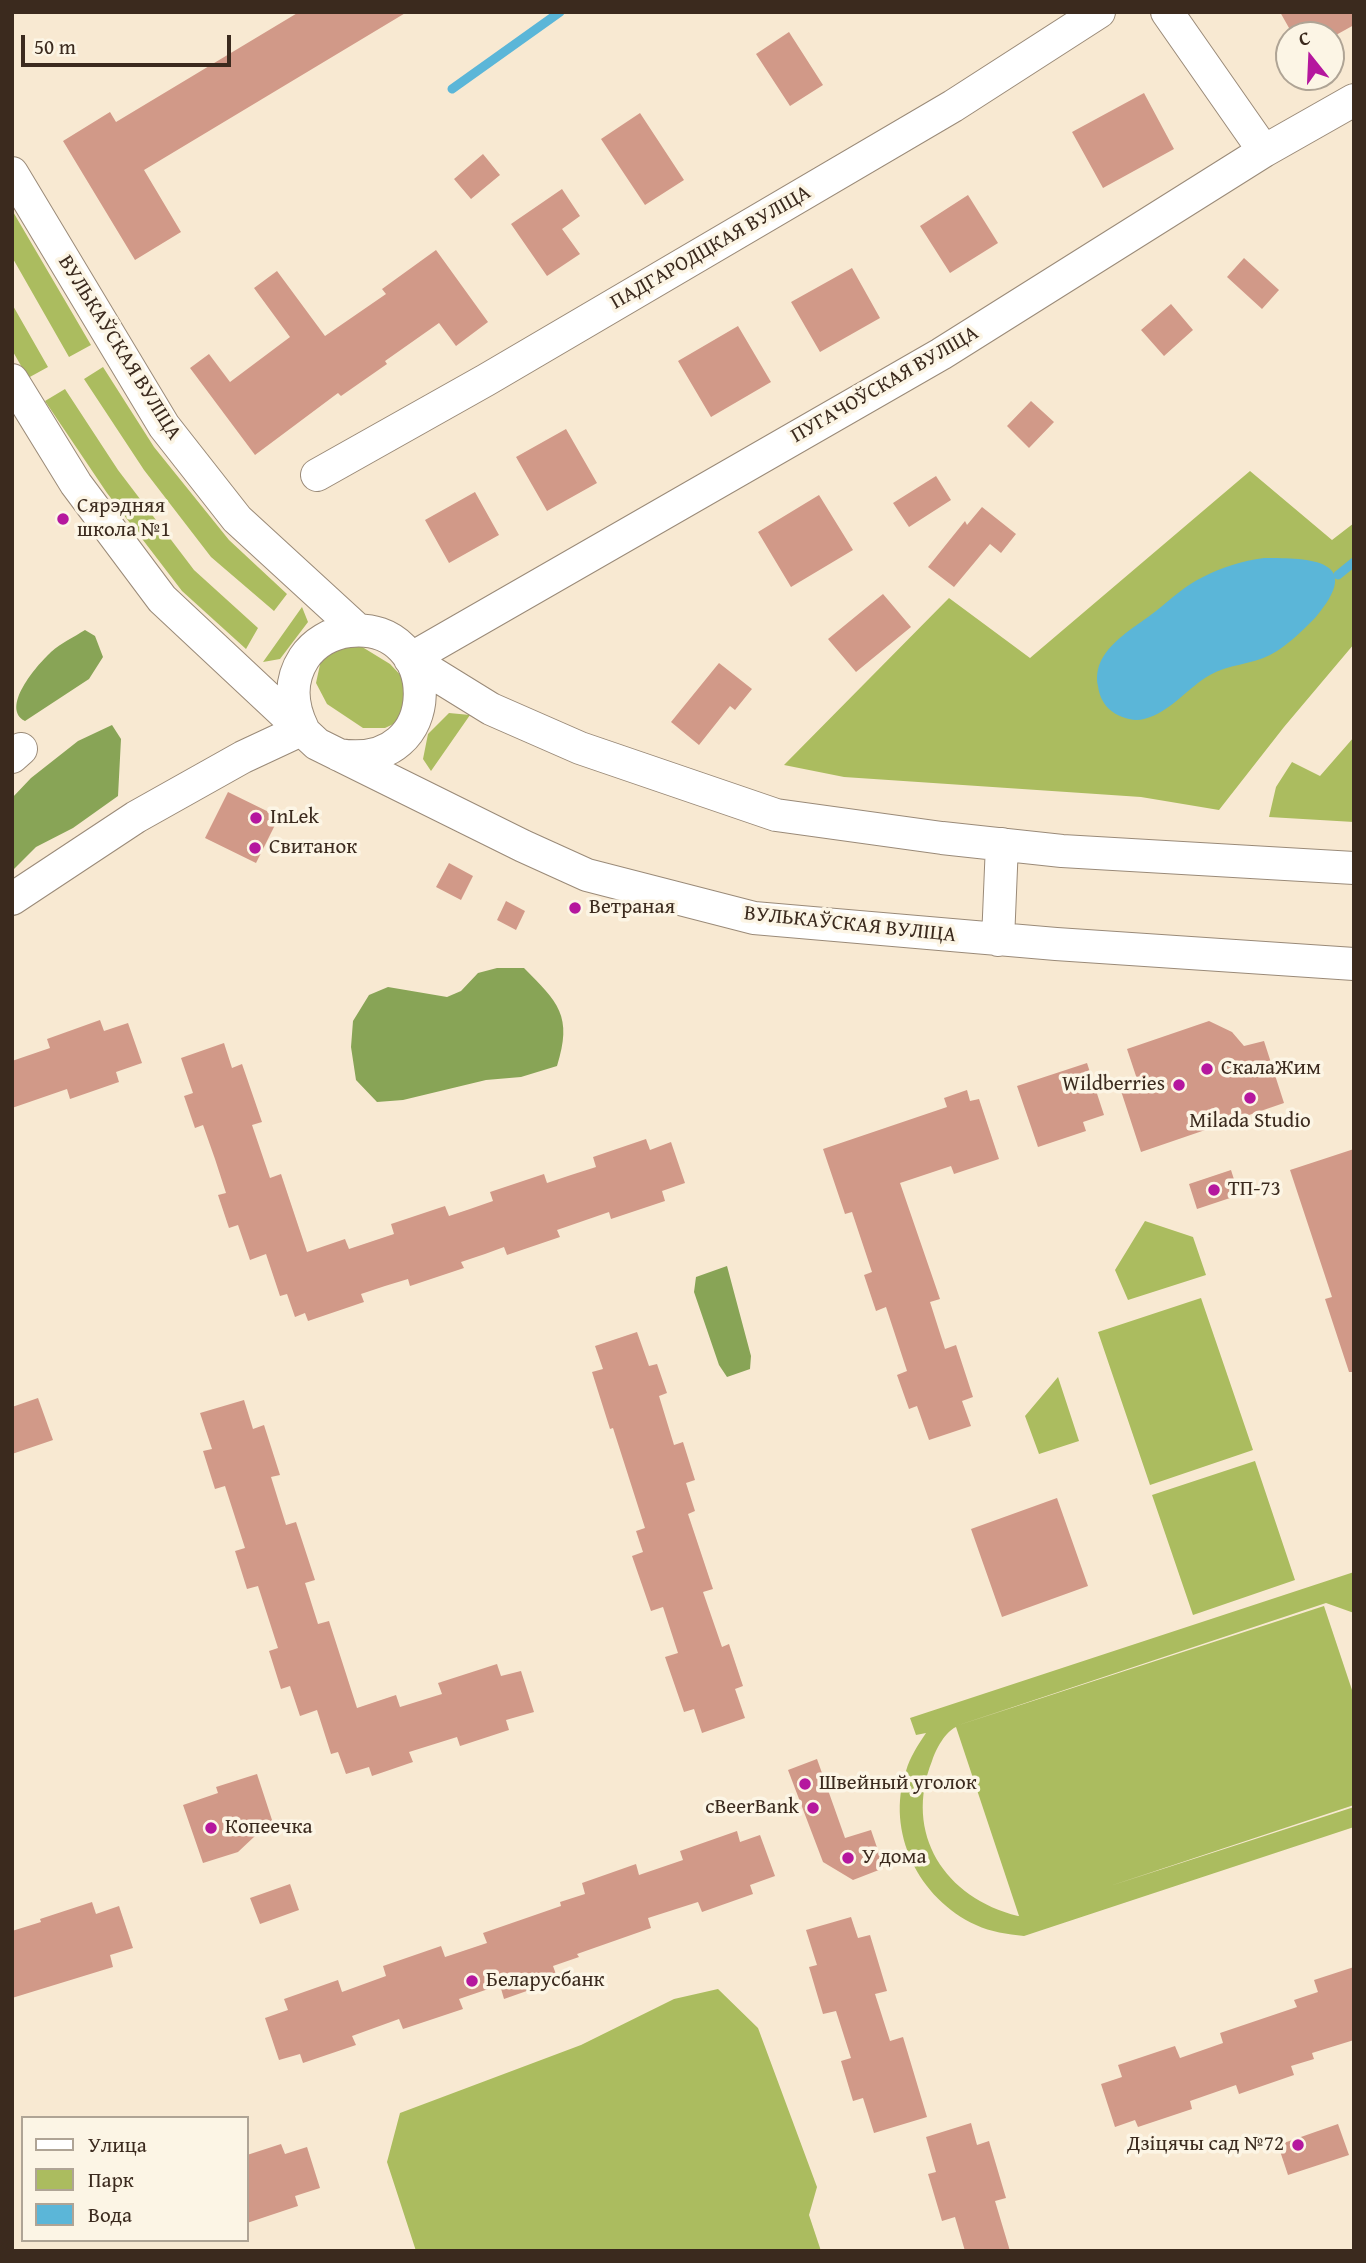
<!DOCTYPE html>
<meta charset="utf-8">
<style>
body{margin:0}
#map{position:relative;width:1366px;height:2263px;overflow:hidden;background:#f8e9d2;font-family:"Gentium Book Plus",serif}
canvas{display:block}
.frame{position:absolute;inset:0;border:14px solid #3b2a1e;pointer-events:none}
.legend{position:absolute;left:21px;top:2116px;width:228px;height:126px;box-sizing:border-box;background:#fcf5e5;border:2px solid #afa495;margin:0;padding:9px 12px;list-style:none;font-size:21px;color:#3b2a1e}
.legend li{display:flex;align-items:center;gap:14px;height:35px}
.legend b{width:35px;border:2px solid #afa495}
.north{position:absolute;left:1275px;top:21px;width:70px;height:70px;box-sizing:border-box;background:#fcf5e5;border:2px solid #afa495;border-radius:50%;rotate:342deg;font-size:19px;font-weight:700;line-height:28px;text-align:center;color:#3b2a1e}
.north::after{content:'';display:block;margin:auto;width:24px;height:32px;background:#b5179e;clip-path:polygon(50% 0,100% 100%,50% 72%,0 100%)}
.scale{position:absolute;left:21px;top:35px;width:210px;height:32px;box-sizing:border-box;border:4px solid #3b2a1e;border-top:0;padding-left:9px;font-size:21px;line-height:24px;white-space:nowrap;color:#3b2a1e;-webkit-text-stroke:5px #fcf5e5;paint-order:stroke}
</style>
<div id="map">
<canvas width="1366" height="2263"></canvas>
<div class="frame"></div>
<ul class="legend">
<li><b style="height:9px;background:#fff"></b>Улица</li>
<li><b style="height:19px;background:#abbc5f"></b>Парк</li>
<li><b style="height:19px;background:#5bb6d8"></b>Вода</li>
</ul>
<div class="north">С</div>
<div class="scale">50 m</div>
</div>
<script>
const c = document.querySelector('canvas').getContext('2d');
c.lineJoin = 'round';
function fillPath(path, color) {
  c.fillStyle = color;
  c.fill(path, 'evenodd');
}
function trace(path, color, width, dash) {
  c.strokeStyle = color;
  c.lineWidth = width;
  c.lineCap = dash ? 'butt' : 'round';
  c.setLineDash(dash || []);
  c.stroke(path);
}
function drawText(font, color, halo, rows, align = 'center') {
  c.font = font + ' "Gentium Book Plus",serif';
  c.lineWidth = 7;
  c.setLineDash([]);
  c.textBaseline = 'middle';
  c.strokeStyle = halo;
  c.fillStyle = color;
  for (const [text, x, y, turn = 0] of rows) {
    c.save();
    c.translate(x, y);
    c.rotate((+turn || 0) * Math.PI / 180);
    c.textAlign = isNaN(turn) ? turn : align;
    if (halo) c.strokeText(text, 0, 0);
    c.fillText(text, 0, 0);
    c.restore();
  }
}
const green = new Path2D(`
 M12,210L91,345L69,357L12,257Z
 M12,304L48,367L28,378L12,350Z
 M103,367L154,447L229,540L287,594L274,611L211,557L144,470L84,379Z
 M65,389L118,470L194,570L258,628L246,649L182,591L107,493L45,401Z
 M1250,471L1332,540L1354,523V644L1284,727L1219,810L1141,797L844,777L784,765L949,598L1030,658Z
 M302,607L308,622L280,659L263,662Z
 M359,645L390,664L408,683L402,720L385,728H363L327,704L316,683L321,660L335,648Z
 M449,713L470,715L431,771L423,759L428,734Z
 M1354,737V822L1269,817L1276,787L1292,762L1320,776Z
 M1145,1221L1193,1237L1206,1275L1128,1300L1115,1270Z
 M1201,1298L1253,1450L1150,1485L1098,1332Z
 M1058,1377L1079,1441L1039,1454L1025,1416Z
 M1255,1461L1295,1580L1193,1615L1152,1495Z
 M1354,1572V1613L1326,1603L956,1726L1324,1606L1354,1696V1805L1110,1886L1354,1807V1827L1024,1936C1007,1934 991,1932 976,1925C919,1899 885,1832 906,1771C910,1757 918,1745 926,1733L916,1735L910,1718ZM956,1727L1019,1916H1018C945,1898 903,1834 932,1761C936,1749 945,1732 956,1727Z
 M718,1989L758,2028L817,2187L809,2215L821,2251H416L387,2162L400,2113L581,2045L674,1999Z`);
const forest = new Path2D(`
 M85,630L95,636L103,657L89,679L25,721C0,708 36,666 51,652C61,643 74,637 85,630Z
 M112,725L121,739L118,796L73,828L36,847L12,871V798L31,778L78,741Z
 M497,968H524C558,1002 573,1016 557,1066L521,1077L486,1080L403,1100L377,1102L356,1080L351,1047L353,1021L369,995L388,987L447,997L461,991L478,973Z
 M727,1266L751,1356L750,1369L727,1377L719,1365L694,1292L696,1277Z`);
const water = new Path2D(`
 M1264,558C1310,558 1366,559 1315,618C1301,632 1287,646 1270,655C1251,665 1228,664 1210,675C1187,688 1171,712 1144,719C1132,722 1118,717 1109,709C1103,703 1099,695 1098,686C1091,650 1132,630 1156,611C1171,599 1186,585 1203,577C1222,567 1242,561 1264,558Z`);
const stream = new Path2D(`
 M452,89L560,12
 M1338,575L1354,562`);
const building = new Path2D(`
 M299,12H407L144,170L181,232L135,260L63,141L110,112L116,122Z
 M1280,12H1354V25L1336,35H1293Z
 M789,32L823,85L790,106L756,54Z
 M1144,93L1174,149L1103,188L1072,132Z
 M640,113L684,180L645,205L601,139Z
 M483,154L500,175L471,199L454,179Z
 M562,189L580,216L562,229L580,254L547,276L511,224Z
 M968,195L998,243L950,273L920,226Z
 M436,250L488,322L456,346L439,323L385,361L387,364L341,396L338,393L255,455L190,368L209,354L230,382L290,337L254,288L277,271L325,336L386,294L382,289Z
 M1244,258L1279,290L1262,309L1227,277Z
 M852,268L880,318L820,352L791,302Z
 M1171,304L1193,330L1164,356L1141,330Z
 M738,326L771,382L711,417L678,361Z
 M1031,401L1054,422L1029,448L1007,426Z
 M566,429L597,483L547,511L516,457Z
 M936,476L951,500L909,527L893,503Z
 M475,492L499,535L449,563L425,520Z
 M819,495L853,550L791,587L758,532Z
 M982,507L1016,534L1001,553L990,544L954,587L928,567L965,521L967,525Z
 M883,594L911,627L856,672L828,639Z
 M719,663L752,689L735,710L730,706L699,745L671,722Z
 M228,792L279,817L256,863L205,838Z
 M449,863L473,876L461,900L436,887Z
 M506,901L525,911L516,930L497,920Z
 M100,1020L104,1031L128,1023L142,1063L116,1072L119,1082L70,1099L67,1089L12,1108V1061L50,1048L47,1039Z
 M1209,1021L1232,1032L1244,1046L1264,1041L1284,1103L1141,1152L1121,1091L1139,1085L1127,1049Z
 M224,1043L232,1068L242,1064L262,1122L252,1125L270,1178L281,1174L307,1252L345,1239L349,1249L394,1234L391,1224L445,1206L449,1216L470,1209L493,1201L490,1192L544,1174L547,1183L571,1175L596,1167L593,1157L646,1139L650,1150L671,1142L685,1183L662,1191L665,1201L611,1219L609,1212L557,1230L560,1237L507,1255L504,1247L485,1254L461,1262L464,1268L410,1286L408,1279L385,1286L361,1294L364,1302L308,1321L305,1313L295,1317L287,1294L280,1296L266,1254L250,1260L238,1225L229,1228L218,1195L226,1193L215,1159L203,1125L195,1128L184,1096L193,1093L181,1058Z
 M1087,1063L1104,1115L1083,1122L1086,1131L1038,1147L1017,1086Z
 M967,1090L970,1101L979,1099L999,1159L954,1174L951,1166L900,1183L940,1299L930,1302L945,1349L956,1345L973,1397L962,1401L971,1426L929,1440L917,1406L909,1409L897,1375L907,1371L886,1307L876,1311L864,1275L872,1272L852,1212L845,1214L823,1149L947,1107L944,1098Z
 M1354,1149V1372H1349L1325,1299L1332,1297L1290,1170Z
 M1231,1170L1239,1195L1197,1209L1189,1184Z
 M637,1332L649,1366L657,1364L667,1393L659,1396L674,1445L683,1442L695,1480L686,1483L695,1511L688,1514L713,1589L703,1592L722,1647L729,1644L743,1686L735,1689L745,1718L702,1733L694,1709L684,1712L665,1657L678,1653L663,1607L651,1611L632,1556L643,1552L636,1531L645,1528L613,1428L610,1429L592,1372L603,1369L595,1346Z
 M38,1398L53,1440L12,1454V1407Z
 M244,1400L253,1429L264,1425L280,1475L271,1477L286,1525L296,1522L315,1580L305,1583L318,1624L329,1621L357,1708L396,1695L400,1707L442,1694L438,1683L497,1664L501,1676L521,1671L534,1712L506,1720L509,1730L460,1746L457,1737L409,1752L413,1762L372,1776L369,1767L346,1774L338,1752L331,1754L317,1710L300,1716L290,1686L281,1689L269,1651L278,1648L258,1586L247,1589L235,1551L245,1548L225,1486L215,1489L203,1451L212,1449L200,1413Z
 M1057,1498L1088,1586L1002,1617L971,1529Z
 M817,1759L845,1838L871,1830L884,1868L853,1880L823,1862L788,1770Z
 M257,1774L272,1820L238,1852L203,1863L183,1805L218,1793L216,1787Z
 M737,1831L740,1842L760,1835L775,1876L750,1885L753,1894L702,1912L698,1902L648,1918L651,1928L577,1954L579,1957L553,1966L558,1980L504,1999L500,1985L459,1999L463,2009L403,2029L399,2019L352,2036L356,2045L303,2063L300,2054L279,2060L265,2018L288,2010L284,1999L338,1980L342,1992L386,1976L383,1966L441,1946L445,1957L487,1943L483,1933L561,1906L560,1902L585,1894L582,1883L636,1864L639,1875L683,1860L680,1851Z
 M290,1884L299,1910L260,1924L250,1898Z
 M92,1902L96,1914L119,1906L133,1948L110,1955L113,1967L12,1998V1931L41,1922L40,1919Z
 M851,1917L858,1938L870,1935L887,1991L875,1994L890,2041L903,2037L927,2117L874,2133L863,2098L853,2101L841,2061L851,2058L836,2011L823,2014L809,1967L817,1965L806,1930Z
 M1354,1967V2040L1312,2053L1314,2059L1291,2066L1294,2075L1239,2094L1236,2085L1190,2101L1192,2109L1138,2127L1135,2120L1115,2127L1101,2084L1122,2077L1118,2065L1175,2046L1180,2058L1223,2043L1220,2033L1297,2007L1294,2000L1318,1992L1314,1980Z
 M971,2123L977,2145L989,2141L1006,2198L995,2201L1010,2251H965L955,2217L942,2221L928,2174L936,2172L926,2137Z
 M1338,2124L1349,2155L1288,2175L1278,2145Z
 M281,2144L285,2154L307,2147L320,2188L295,2196L298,2206L247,2223V2155Z`);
const minor = new Path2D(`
 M1167,12L1264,151
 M12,173L164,426L237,519L358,630
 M12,380L76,484L162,599L317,744L523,846L587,875L754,918L1056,944L1354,964
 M317,475L486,380L953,106L1099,12
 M410,659L941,354L1264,151L1354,100
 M410,659L491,709L580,748L776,815L942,838L1062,851L1354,868
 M303,729C291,705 289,681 304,658C314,643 331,633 349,631C443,620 447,772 339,755
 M12,757L21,749
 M12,899L136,817L243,757L303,729
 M998,940L1002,844`);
const markers = [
 [63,519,7,"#b5179e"],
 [256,818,7,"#b5179e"],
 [255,848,7,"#b5179e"],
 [575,908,7,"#b5179e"],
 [1207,1069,7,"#b5179e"],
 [1179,1085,7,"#b5179e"],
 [1250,1098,7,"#b5179e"],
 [1214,1190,7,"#b5179e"],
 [805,1784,7,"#b5179e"],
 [813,1808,7,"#b5179e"],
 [211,1828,7,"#b5179e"],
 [848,1858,7,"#b5179e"],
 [472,1981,7,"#b5179e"],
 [1298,2145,7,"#b5179e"]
];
const streetNames = [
 ["ПАДГАРОДЦКАЯ ВУЛІЦА",711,248,-30],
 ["ВУЛЬКАЎСКАЯ ВУЛІЦА",119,348,58],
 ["ПУГАЧОЎСКАЯ ВУЛІЦА",885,385,-30],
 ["ВУЛЬКАЎСКАЯ ВУЛІЦА",850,925,6]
];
const poiNames = [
 ["Сярэдняя",77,507],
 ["школа №1",77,531],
 ["InLek",270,818],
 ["Свитанок",269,848],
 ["Ветраная",589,908],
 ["СкалаЖим",1221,1069],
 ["Wildberries",1165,1085,"right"],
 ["Milada Studio",1250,1122,"center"],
 ["ТП-73",1228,1190],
 ["Швейный уголок",819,1784],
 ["cBeerBank",799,1808,"right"],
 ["Копеечка",225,1828],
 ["У дома",862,1858],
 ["Беларусбанк",486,1981],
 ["Дзіцячы сад №72",1284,2145,"right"]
];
fillPath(green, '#abbc5f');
fillPath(forest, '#88a456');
fillPath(water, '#5bb6d8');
trace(stream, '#5bb6d8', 9);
fillPath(building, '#d19988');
trace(minor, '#9a8a78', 34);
trace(minor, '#fff', 32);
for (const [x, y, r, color] of markers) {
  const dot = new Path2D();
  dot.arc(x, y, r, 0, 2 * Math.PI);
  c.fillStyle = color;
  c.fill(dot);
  trace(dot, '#fcf5e5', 2.5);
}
drawText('21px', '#3b2a1e', '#fcf5e5', streetNames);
drawText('21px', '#3b2a1e', '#fcf5e5', poiNames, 'left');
</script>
